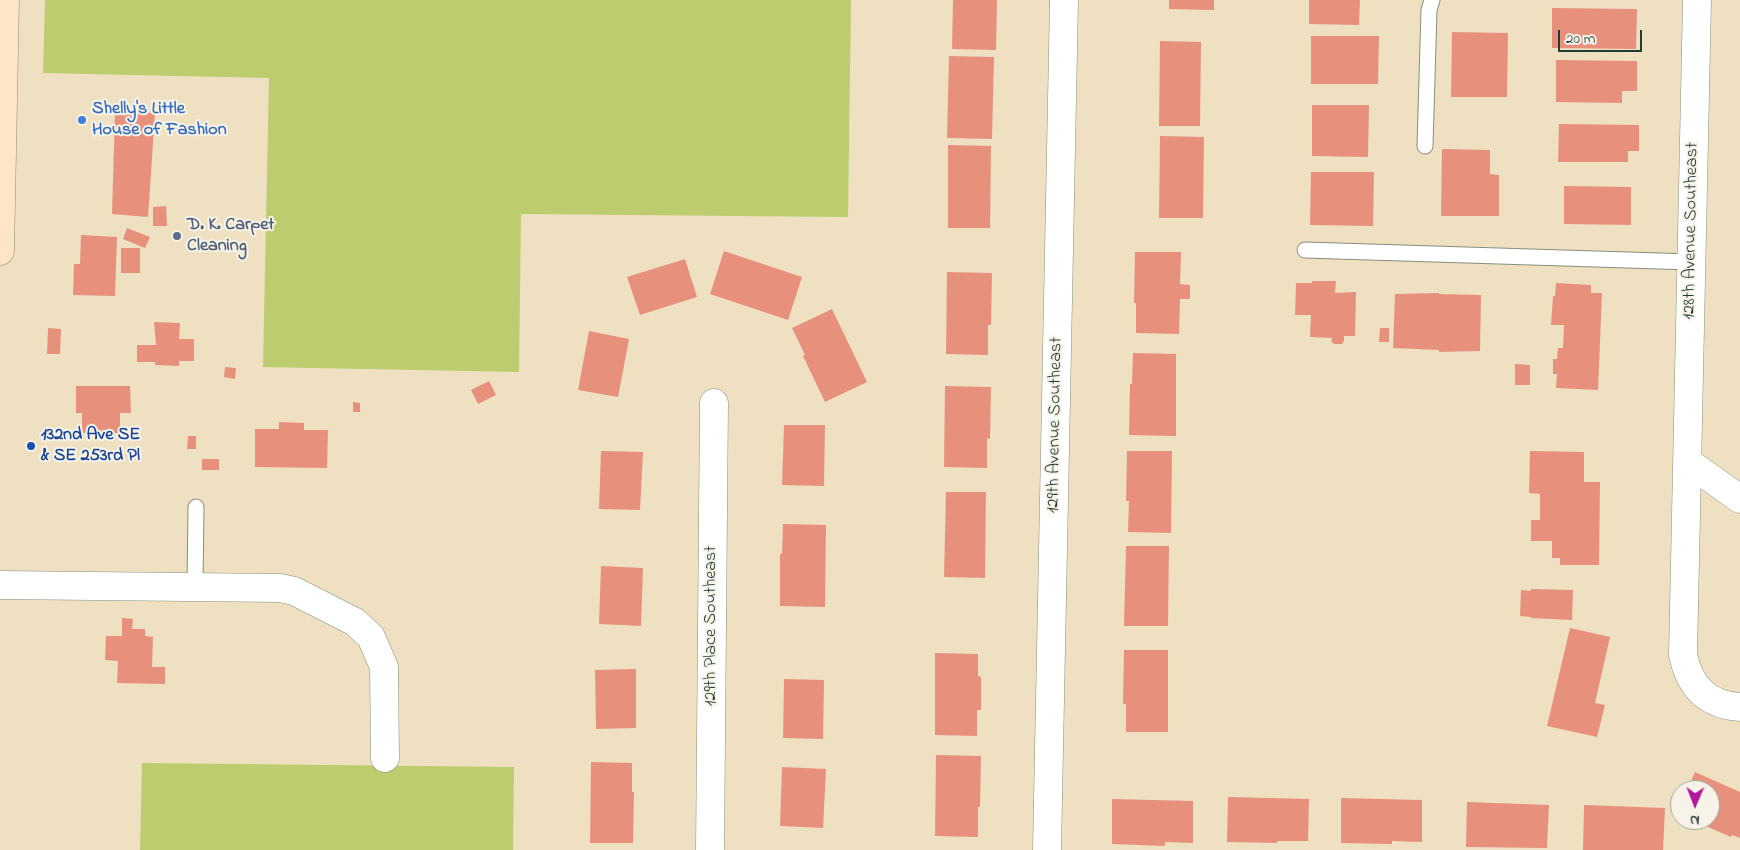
<!DOCTYPE html>
<style>
body{margin:0}
#map{position:relative;width:1740px;height:850px;overflow:hidden;background:#f0e0c2;font-family:"Indie Flower",sans-serif}
canvas{display:block}
.north{position:absolute;left:1670px;top:780px;width:50px;height:50px;box-sizing:border-box;background:#f7f3e8;border:1px solid #a1aaa0;border-radius:50%;rotate:181deg;font-size:14px;font-weight:700;line-height:20px;text-align:center;color:#1f3d34}
.north::after{content:'';display:block;margin:auto;width:18px;height:22px;background:#b5179e;clip-path:polygon(50% 0,100% 100%,50% 72%,0 100%)}
.scale{position:absolute;left:1558px;top:30px;width:84px;height:22px;box-sizing:border-box;border:2px solid #1f3d34;border-top:0;padding-left:6px;font-size:15px;line-height:18px;white-space:nowrap;color:#1f3d34;-webkit-text-stroke:4px #f7f3e8;paint-order:stroke}
</style>
<div id="map">
<canvas width="1740" height="850"></canvas>
<div class="north">N</div>
<div class="scale">20 m</div>
</div>
<script>
const c = document.querySelector('canvas').getContext('2d');
c.lineJoin = 'round';
function fillPath(path, color) {
  c.fillStyle = color;
  c.fill(path, 'evenodd');
}
function trace(path, color, width, dash) {
  c.strokeStyle = color;
  c.lineWidth = width;
  c.lineCap = dash ? 'butt' : 'round';
  c.setLineDash(dash || []);
  c.stroke(path);
}
function drawText(font, color, halo, rows, align = 'center') {
  c.font = font + ' "Indie Flower",sans-serif';
  c.lineWidth = 4;
  c.setLineDash([]);
  c.textBaseline = 'middle';
  c.strokeStyle = halo;
  c.fillStyle = color;
  for (const [text, x, y, turn = 0] of rows) {
    c.save();
    c.translate(x, y);
    c.rotate((+turn || 0) * Math.PI / 180);
    c.textAlign = isNaN(turn) ? turn : align;
    if (halo) c.strokeText(text, 0, 0);
    c.fillText(text, 0, 0);
    c.restore();
  }
}
const green = new Path2D(`
 M45,0H851L848,217L521,214L519,372L263,367L269,78L43,73Z
 M142,763L514,767L513,850H140Z`);
const building = new Path2D(`
 M953,0H997L996,50L952,49Z
 M1169,0H1214V10L1169,9Z
 M1309,0H1360L1359,25L1309,24Z
 M1552,8L1637,9L1636,49L1552,48Z
 M1452,32L1508,33L1507,97H1451Z
 M1311,36H1379L1378,84H1311Z
 M1160,41L1201,42L1200,126H1159Z
 M949,56L994,57L992,139L947,138Z
 M1556,60L1637,61V91H1622V103L1556,102Z
 M1312,105H1369L1368,157L1312,156Z
 M115,111L155,113L148,217L112,214Z
 M1559,124L1639,125V151H1628V162H1558Z
 M1160,136L1204,137L1203,218H1159Z
 M948,145L991,146L990,228H948Z
 M1442,149L1490,150V174L1499,175V216H1441Z
 M1311,172H1374L1373,226L1310,225Z
 M1564,186L1631,187V225L1564,224Z
 M166,206L167,226H153V207Z
 M127,228L150,237L145,248L123,239Z
 M81,235L117,237L115,296L73,295L74,264H80Z
 M121,248H140V273H121Z
 M724,251L802,277L788,320L710,294Z
 M1135,252H1181L1180,284L1190,285V299H1180L1179,334L1136,333V303H1134Z
 M685,259L697,297L640,315L627,277Z
 M947,272L992,273L991,325H988V355L946,354Z
 M1312,281H1336L1335,293L1356,292L1355,336H1344V341L1342,344H1334L1331,341L1332,338L1310,337L1311,315H1295L1296,283H1312Z
 M1556,283L1591,285V293H1602L1598,390L1556,388L1557,374H1553V359H1557L1558,348H1563L1564,325H1551L1553,296H1555Z
 M1439,293V294L1481,295L1480,351L1439,352V350L1393,348L1395,294Z
 M832,309L867,382L825,402L803,356L805,355L792,328Z
 M154,322L180,323L179,339H194V361H179V366L155,365V362H137V345H156Z
 M48,328L61,329L60,354H47Z
 M1380,328H1389V342H1379Z
 M589,331L629,339L618,397L578,390Z
 M1133,353L1176,354V436L1129,435L1130,384H1132Z
 M1515,364L1530,365V385H1515Z
 M225,367L236,368L235,379L224,377Z
 M489,381L496,395L478,404L471,390Z
 M76,386H130L131,413H120V433H82V413H76Z
 M945,386L991,387L990,439L987,438V468L944,467Z
 M353,402L360,403V412H353Z
 M279,422L304,423V430H328L327,468L255,467V429H279Z
 M784,425H825L824,486L782,485Z
 M188,436H196V449H187Z
 M601,451L643,452L640,510L599,509Z
 M1127,451H1172L1171,533L1128,532L1129,501H1126Z
 M1530,451L1584,452V482H1600L1599,565H1560V558H1552V541H1531V520H1540V494L1529,493Z
 M202,459H219V470H202Z
 M946,492H986L985,578L944,577Z
 M783,524L826,525L825,607L780,606V554H782Z
 M1126,546H1169L1168,626H1124Z
 M601,566L643,568L641,626L599,624Z
 M1531,589L1573,590L1572,620L1531,618V617L1520,616L1521,590L1531,591Z
 M122,618L133,619L132,629H145V636L153,637L152,667H165V684L117,683L118,661L105,660L106,636H122Z
 M1570,628L1610,637L1595,703L1605,705L1597,737L1547,726Z
 M1124,650H1168V732H1126V704H1123Z
 M935,653L978,654V676L981,677V710H977V736L935,735Z
 M636,669V728L596,729L595,670Z
 M784,679L824,680L823,739L783,738Z
 M936,755L981,756L980,807H978V837L935,836Z
 M591,762L632,763V792H634L633,843H590Z
 M782,767L826,769L823,828L780,826Z
 M1695,772L1740,792V838L1732,835L1731,837L1692,820H1710V790H1687Z
 M1228,797L1309,799L1308,841H1277V843L1227,842Z
 M1341,798L1422,800V842L1392,841V844L1341,843Z
 M1112,799L1193,801V843L1165,842V846L1112,844Z
 M1467,802L1549,805L1547,848L1466,847Z
 M1584,805L1665,808L1663,850H1583Z`);
const lane = new Path2D(`
 M1425,146L1429,10L1432,0
 M1305,250L1692,262
 M195,587L196,507`);
const street = new Path2D(`
 M1697,0L1683,655C1690,687 1707,705 1740,707
 M1688,462L1740,499
 M0,585L280,588L294,591L355,622L371,637L384,667L385,758
 M710,850L714,403
 M1047,850L1064,0`);
const secondary = new Path2D(`
 M0,251L5,0`);
const markers = [
 [82,120,5,"#3f7fe0"],
 [177,236,5,"#5c6f8a"],
 [31,446,5,"#1a4fb4"]
];
const shopNames = [
 ["Shelly's Little",92,110],
 ["House of Fashion",92,131]
];
const serviceNames = [
 ["D. K. Carpet",187,226],
 ["Cleaning",187,247]
];
const streetNames = [
 ["128th Avenue Southeast",1692,231,-89],
 ["129th Avenue Southeast",1056,425,-89],
 ["129th Place Southeast",712,626,-90]
];
const transitNames = [
 ["132nd Ave SE",41,436],
 ["& SE 253rd Pl",41,457]
];
fillPath(green, '#bccc6e');
fillPath(building, '#e7917d');
trace(lane, '#888e7b', 17);
trace(street, '#888e7b', 29);
trace(secondary, '#888e7b', 29);
trace(lane, '#fff', 15);
trace(street, '#fff', 28);
trace(secondary, '#fde5c5', 28);
for (const [x, y, r, color] of markers) {
  const dot = new Path2D();
  dot.arc(x, y, r, 0, 2 * Math.PI);
  c.fillStyle = color;
  c.fill(dot);
  trace(dot, '#f7f3e8', 2);
}
drawText('bold 18px', '#366cbe', '#f7f3e8', shopNames, 'left');
drawText('bold 18px', '#4e5e75', '#f7f3e8', serviceNames, 'left');
drawText('18px', '#1f3d34', '#f7f3e8', streetNames);
drawText('bold 18px', '#164399', '#f7f3e8', transitNames, 'left');
</script>
